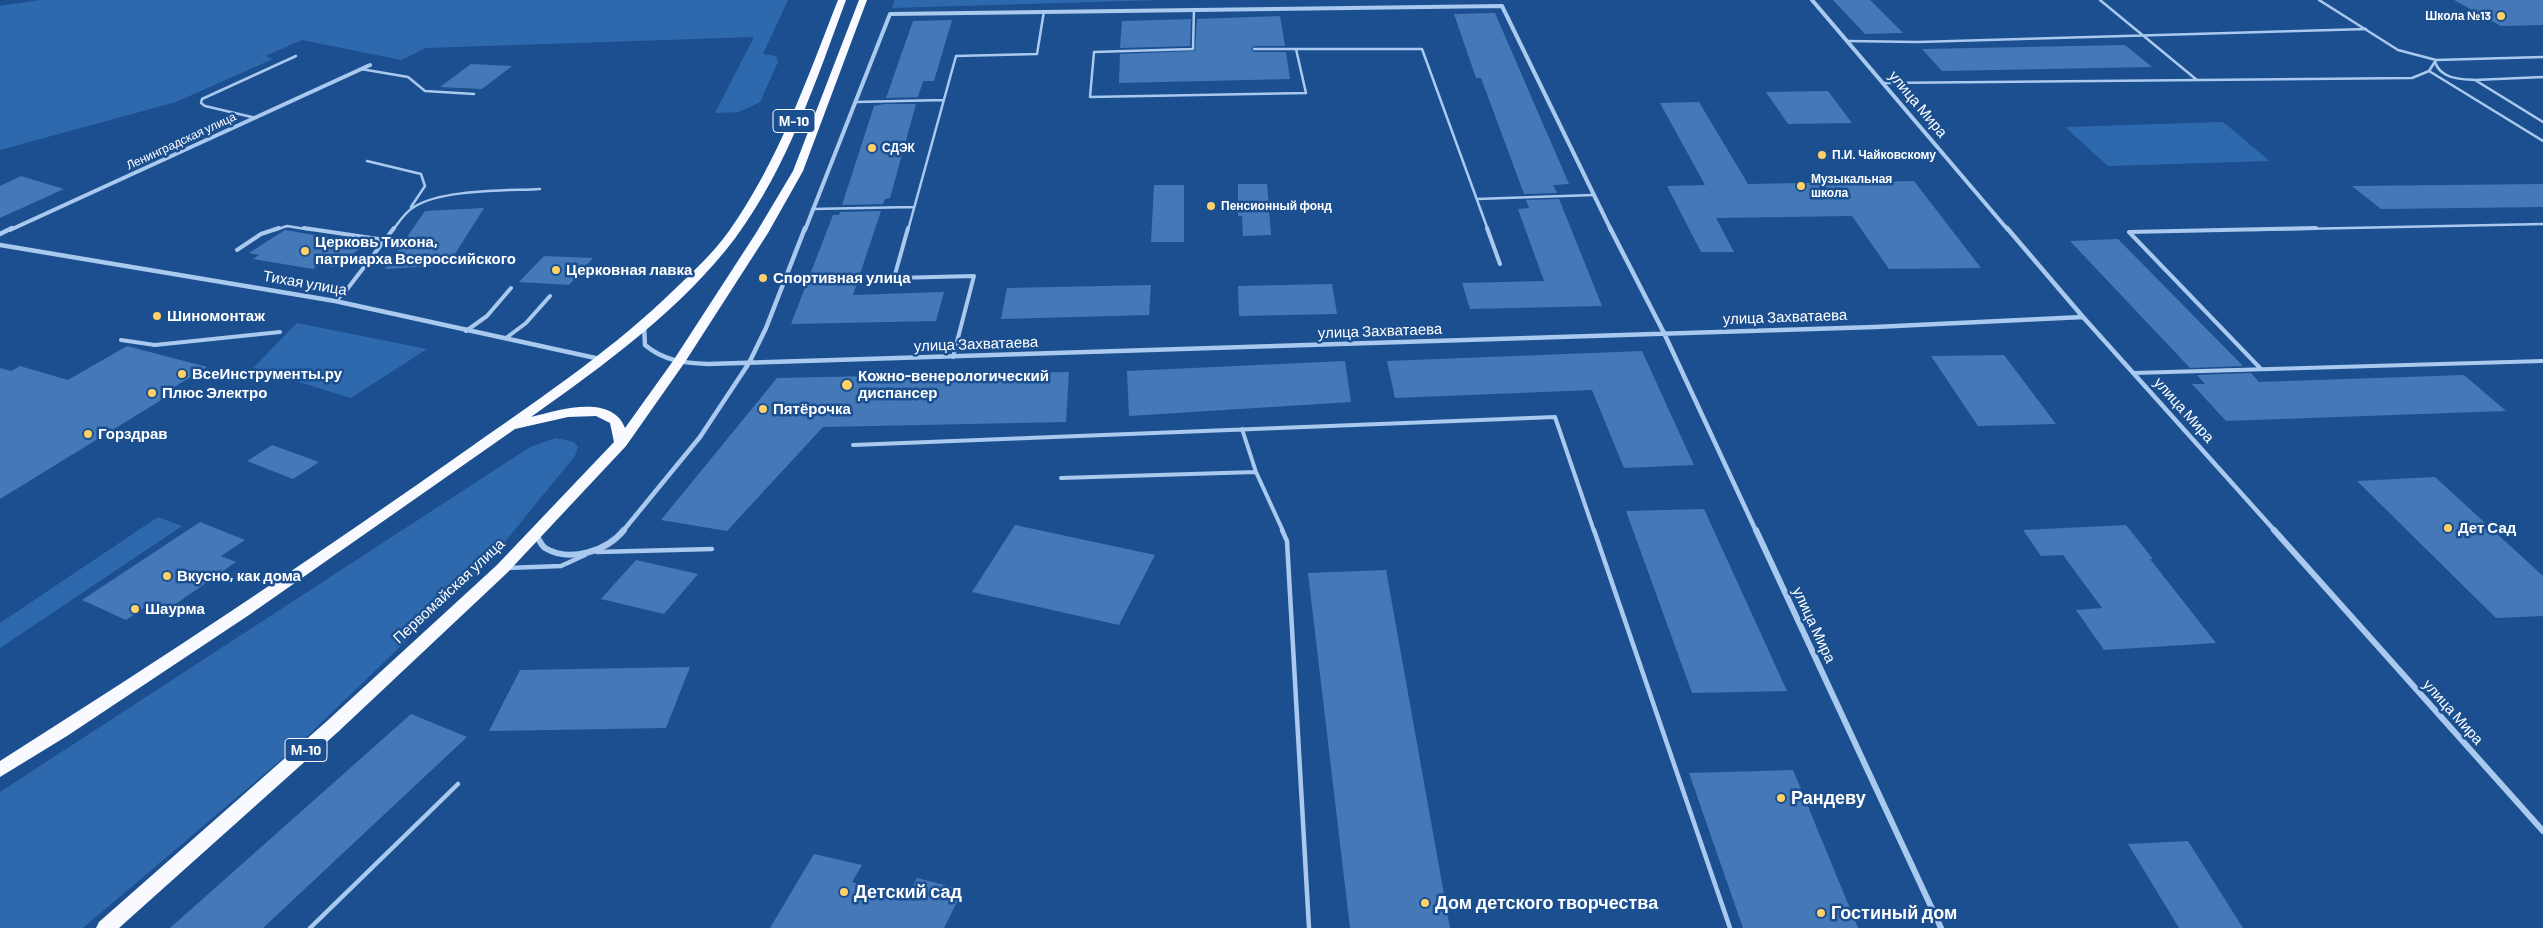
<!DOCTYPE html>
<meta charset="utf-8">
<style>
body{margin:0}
canvas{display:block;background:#1b4f8f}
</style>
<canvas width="2543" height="928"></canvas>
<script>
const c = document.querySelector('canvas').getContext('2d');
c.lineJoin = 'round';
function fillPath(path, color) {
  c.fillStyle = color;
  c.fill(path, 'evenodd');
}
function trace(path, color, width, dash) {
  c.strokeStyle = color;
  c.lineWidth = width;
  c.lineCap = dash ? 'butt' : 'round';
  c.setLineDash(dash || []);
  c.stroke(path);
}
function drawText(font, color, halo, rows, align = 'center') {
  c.font = font + ' Barlow,sans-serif';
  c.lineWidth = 5;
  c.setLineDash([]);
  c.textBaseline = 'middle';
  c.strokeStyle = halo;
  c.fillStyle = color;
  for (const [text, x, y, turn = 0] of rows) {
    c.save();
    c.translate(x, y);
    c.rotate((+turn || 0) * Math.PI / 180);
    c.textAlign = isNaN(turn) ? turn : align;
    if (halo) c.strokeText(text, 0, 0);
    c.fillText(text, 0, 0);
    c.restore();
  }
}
const green = new Path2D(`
 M40,0H788L763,54L776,56L778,62L760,102L739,112L715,113L754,37L426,48L401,60L302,40L265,56L273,59L176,102L0,150V6Z
 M895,0H1162L892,8Z
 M2223,122L2270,161L2108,166L2065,127Z
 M297,323L427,349L351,398L253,368Z
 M556,438L574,442L578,447L575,456L490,560L295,748L83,928H0V792L530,447Z
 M158,517L182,526L0,648V623Z`);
const building = new Path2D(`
 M1833,0H1870L1903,33L1865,34Z
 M2454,0H2543V25L2501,26Z
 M1495,13L1569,184L1553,185L1557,193L1524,194L1481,78H1476L1454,14Z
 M1280,16L1285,46H1254L1251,49L1254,52H1286L1290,79L1119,83L1120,54L1195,51L1197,19Z
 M1191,19L1190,46L1120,48L1122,21Z
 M952,20L934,81H923L918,97L886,98L913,21Z
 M2125,45L2152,67L1942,71L1922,49Z
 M471,64L512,66L482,89L440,87Z
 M1828,91L1852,123L1788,124L1766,92Z
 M1699,102L1748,184L1914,181L1981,268L1889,269L1852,216L1716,218L1734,252H1701L1667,186L1705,185L1660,103Z
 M884,104H916L890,198L885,199L883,204L842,205L874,106Z
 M21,176L64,189L0,218V186Z
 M1238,184H1267L1271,235L1243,236L1242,216H1238Z
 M2543,184V207L2381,209L2352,186Z
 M1154,185H1184V242H1151Z
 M1559,199L1602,306L1470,309L1462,283L1544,281L1518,209L1529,208L1526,200Z
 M484,208L448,265L385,269L425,211Z
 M881,211L853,295L944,292L936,321L791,324L833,215H839L840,212Z
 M285,230L367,244L333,267L319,264L313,269L253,259L259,255L249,253Z
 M2118,239L2243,366L2190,368L2070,241Z
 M544,256L593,258L569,285L519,282Z
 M1332,284L1337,314L1239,316L1238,286Z
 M1151,285L1149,315L1001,319L1007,288Z
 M127,346L207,367L166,392L171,394L0,499V368L11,371L20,366L68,380Z
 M1642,351L1694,465L1624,468L1592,390L1395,398L1387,361Z
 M2004,355L2056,424L1978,426L1931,356Z
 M1345,361L1351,402L1129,416L1127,371Z
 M1069,372L1066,422L823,427L727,531L661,520L777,378Z
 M2251,373L2259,382L2464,375L2506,411L2226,421L2192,384H2205L2197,375Z
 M272,445L319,462L293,479L247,461Z
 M2435,477L2543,576V616L2496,618L2357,481Z
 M1704,509L1787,691L1692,693L1626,511Z
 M200,522L245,540L221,556L236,562L167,610L151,603L126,620L82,600Z
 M1015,525L1155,555L1119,625L972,592Z
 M2126,525L2153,559H2150L2216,643L2104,650L2076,610L2102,608L2063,555L2041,556L2023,530Z
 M636,560L698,574L664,614L601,599Z
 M1386,570L1450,928H1350L1308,573Z
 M690,667L666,728L489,731L520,670Z
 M411,714L467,737L263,928H170Z
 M1793,770L1858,928H1743L1689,773Z
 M2188,841L2243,928H2179L2128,844Z
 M814,854L862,865L852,882L908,895L917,878L963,890L944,928H770Z`);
const serviceFar2 = new Path2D(`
 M2100,0L2197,80
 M2319,0L2398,50L2436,60
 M1194,9L1193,49L1094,52L1090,97L1306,93L1296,49H1254
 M1847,41L1918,42L2366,29
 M1296,49H1422L1488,230
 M2435,62C2441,79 2459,79 2475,80
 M361,69L408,77L425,91L474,94
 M2429,71L2543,141
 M2543,77L2475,80L2543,122
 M1884,83L2412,78L2429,71L2436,60L2543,57
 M856,102L944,100
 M256,118L205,106L201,103L202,99L296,56
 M367,161L421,174L425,186L411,207
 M1477,199L1593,195
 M812,209L914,207
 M275,230L287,226L312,230
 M393,230C399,222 405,212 414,207C442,189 506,191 540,189
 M908,230L956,56L1037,54L1044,11
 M2251,230L2543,224`);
const serviceFar1 = new Path2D(`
 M304,228L385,240
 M908,228L894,278L974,276L953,357
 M1487,228L1500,264
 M237,250L261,234L279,228
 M335,301L345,292L394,228
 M466,331L487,316L511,288
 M506,338L526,323L550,296
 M121,340L155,345L280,332
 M2261,369L2129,232L2316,228
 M2134,373L2543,361
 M1242,429L1256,472L1283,531
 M853,445L1555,417L1594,531
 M1061,478L1256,472`);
const service = new Path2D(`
 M1282,530L1287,541L1309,928
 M1594,530L1730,928
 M597,552L712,549
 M507,568L561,566L585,555
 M310,928L458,784`);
const minorFar2 = new Path2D(`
 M1812,0L2008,230
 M10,230L370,65
 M805,230L890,14L1502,6L1611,230`);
const minorFar1 = new Path2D(`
 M1610,228L1664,333L1756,531
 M2007,228L2083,317L2275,531
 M0,234L12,228
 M0,245L335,301L600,359
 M644,326L645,345C664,361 684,363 708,364L1875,327L2083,317
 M623,531L700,437L749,363L766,328L805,228`);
const minor = new Path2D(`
 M1756,530L1941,928
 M2274,530L2543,831
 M536,535C539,539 541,545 545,548C570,563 607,551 624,530`);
const trunk = new Path2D(`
 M838,0H846C816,81 788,166 736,237C683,308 603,366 531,417C558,410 612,393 625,428L673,361L756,233L793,171L859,0H867L803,171L768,233L685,362L626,446L507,573L339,731L119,928H96L99,922L327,721L497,565L614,442L610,423L596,416L568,417L515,429L249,615L67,736L0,777V761C161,659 320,554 475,444C545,395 616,347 677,287C695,270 714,252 729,231C778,162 807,79 838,0Z`);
const markers = [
 [2501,16,5,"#ffd166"],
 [872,148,5,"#ffd166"],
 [1822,155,5,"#ffd166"],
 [1801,186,5,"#ffd166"],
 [1211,206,5,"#ffd166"],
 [305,251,5,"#ffd166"],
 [556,270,5,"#ffd166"],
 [763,278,5,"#ffd166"],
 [157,316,5,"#ffd166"],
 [182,374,5,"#ffd166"],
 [847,385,6,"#ffd166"],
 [152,393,5,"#ffd166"],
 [763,409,5,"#ffd166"],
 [88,434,5,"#ffd166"],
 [2448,528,5,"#ffd166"],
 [167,576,5,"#ffd166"],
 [135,609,5,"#ffd166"],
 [1781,798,5,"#ffd166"],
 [844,892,5,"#ffd166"],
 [1425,903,5,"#ffd166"],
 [1821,913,5,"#ffd166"]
];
const farPoinames = [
 ["Школа №13",2491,16,"right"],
 ["СДЭК",882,148],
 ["П.И. Чайковскому",1832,155],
 ["Музыкальная",1811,179],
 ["школа",1811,193],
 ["Пенсионный фонд",1221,206]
];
const farStreetnames = [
 ["Ленинградская улица",181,141,-25]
];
const shields = [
 [794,121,42],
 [306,750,42]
];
const shieldNames = [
 ["М-10",794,121],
 ["М-10",306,750]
];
const streetNames = [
 ["улица Мира",1918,104,50],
 ["Тихая улица",305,283,10],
 ["улица Захватаева",1785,317,-2],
 ["улица Захватаева",1380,331,-2],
 ["улица Захватаева",976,344,-2],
 ["улица Мира",2184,410,48],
 ["Первомайская улица",449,591,-43],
 ["улица Мира",1814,625,65],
 ["улица Мира",2453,712,48]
];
const poiNames = [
 ["Церковь Тихона,",315,242],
 ["патриарха Всероссийского",315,259],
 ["Церковная лавка",566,270],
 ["Спортивная улица",773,278],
 ["Шиномонтаж",167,316],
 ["ВсеИнструменты.ру",192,374],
 ["Кожно-венерологический",858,376],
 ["диспансер",858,393],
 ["Плюс Электро",162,393],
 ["Пятёрочка",773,409],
 ["Горздрав",98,434],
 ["Дет Сад",2458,528],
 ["Вкусно, как дома",177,576],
 ["Шаурма",145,609]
];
const nearPoinames = [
 ["Рандеву",1791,798],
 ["Детский сад",854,892],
 ["Дом детского творчества",1435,903],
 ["Гостиный дом",1831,913]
];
fillPath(green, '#2e69ad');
fillPath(building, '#4478b7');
trace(serviceFar2, '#a9c9ee', 2.5);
trace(serviceFar1, '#a9c9ee', 4);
trace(service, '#a9c9ee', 4.5);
trace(minorFar2, '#a9c9ee', 4);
trace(minorFar1, '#a9c9ee', 4.5);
trace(minor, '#a9c9ee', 6);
fillPath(trunk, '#f8faff');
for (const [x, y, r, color] of markers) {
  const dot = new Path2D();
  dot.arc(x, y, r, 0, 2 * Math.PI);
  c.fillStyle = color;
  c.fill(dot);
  trace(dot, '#1b4f8f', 2);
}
drawText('bold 12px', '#fff', '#1b4f8f', farPoinames, 'left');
drawText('12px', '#fff', '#1b4f8f', farStreetnames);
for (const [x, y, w] of shields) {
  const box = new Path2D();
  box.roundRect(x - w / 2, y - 11.5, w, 23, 4);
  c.fillStyle = '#1b4f8f';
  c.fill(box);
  trace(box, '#fff', 1);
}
drawText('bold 14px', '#fff', null, shieldNames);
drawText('15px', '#fff', '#1b4f8f', streetNames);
drawText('bold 15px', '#fff', '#1b4f8f', poiNames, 'left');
drawText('bold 18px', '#fff', '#1b4f8f', nearPoinames, 'left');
</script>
